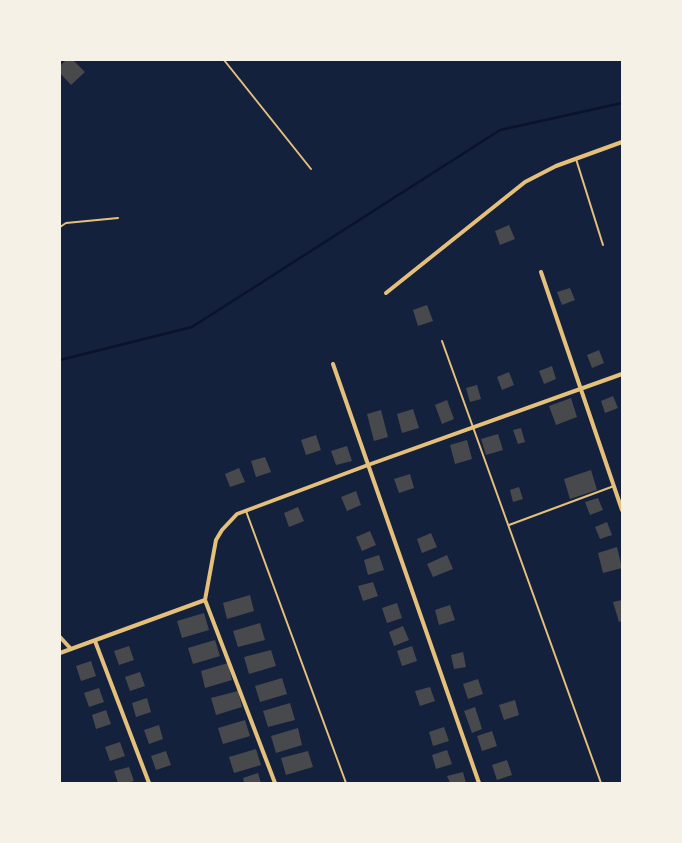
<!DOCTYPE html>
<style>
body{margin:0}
#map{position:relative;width:682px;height:843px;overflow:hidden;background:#14213d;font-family:"Fira Sans Condensed",sans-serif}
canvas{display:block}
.frame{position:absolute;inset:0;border:61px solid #f6f1e7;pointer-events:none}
</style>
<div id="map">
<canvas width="682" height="843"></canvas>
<div class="frame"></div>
</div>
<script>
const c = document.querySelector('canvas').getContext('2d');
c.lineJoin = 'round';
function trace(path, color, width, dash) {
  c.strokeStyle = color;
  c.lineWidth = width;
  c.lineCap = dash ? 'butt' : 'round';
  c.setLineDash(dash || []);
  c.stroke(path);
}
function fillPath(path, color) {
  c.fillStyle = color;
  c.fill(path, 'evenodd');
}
const stream = new Path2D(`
 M60,360L192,327L500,130L622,103`);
const building = new Path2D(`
 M66,60H73L85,72L71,85L60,73V66Z
 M509,225L515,239L500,245L495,231Z
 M570,288L575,300L562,305L557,292Z
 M427,305L433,321L418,326L413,310Z
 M599,350L604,363L592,368L587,355Z
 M552,366L556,379L544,384L539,371Z
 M509,372L514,385L502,390L497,377Z
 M477,385L481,399L470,402L466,388Z
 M613,396L618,408L605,413L601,401Z
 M571,398L577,417L556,425L549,406Z
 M447,400L454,419L442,424L435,405Z
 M413,409L419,428L402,433L397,414Z
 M381,410L388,437L374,441L367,414Z
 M521,428L525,442L518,444L513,430Z
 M498,434L503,450L486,455L481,439Z
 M316,435L321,450L306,455L301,440Z
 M467,440L472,459L455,464L450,445Z
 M347,446L352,461L336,465L331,451Z
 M265,457L271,472L256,477L251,461Z
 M239,468L245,482L230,487L225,474Z
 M591,470L597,490L570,499L564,479Z
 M410,474L414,488L399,493L394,479Z
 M519,487L523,499L513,502L510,490Z
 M356,491L361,505L347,511L341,497Z
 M598,498L603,510L590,515L585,502Z
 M298,507L304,521L289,527L284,513Z
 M607,522L612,535L600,539L595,527Z
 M370,531L376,545L362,551L356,537Z
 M431,533L437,547L422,553L417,539Z
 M617,547L622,568L603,573L598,553Z
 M379,555L384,570L368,575L364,560Z
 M447,555L453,569L433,577L427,564Z
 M373,582L378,596L363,601L358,586Z
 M250,595L254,611L227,619L223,603Z
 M622,600V621L619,622L613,602Z
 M397,603L402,618L387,623L382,608Z
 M450,605L455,620L439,625L435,610Z
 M204,613L209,630L182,638L177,621Z
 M260,623L265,640L238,647L233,631Z
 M403,626L409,640L394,646L389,632Z
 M215,640L220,656L193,664L188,648Z
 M129,646L134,660L119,665L114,651Z
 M412,646L417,661L402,666L397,651Z
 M271,650L276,666L249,674L244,657Z
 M463,652L466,667L454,669L451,655Z
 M91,661L96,676L81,681L76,666Z
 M228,663L232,680L205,688L201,671Z
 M140,672L145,686L130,691L125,677Z
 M282,678L287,694L260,702L255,686Z
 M478,679L483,694L468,699L463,684Z
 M430,687L435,701L420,706L415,691Z
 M99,688L104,702L89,707L84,693Z
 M238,691L242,707L216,715L211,698Z
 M147,698L151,712L136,717L132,703Z
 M515,700L519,715L504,720L499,705Z
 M290,703L295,720L268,727L263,711Z
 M475,707L482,729L472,733L464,711Z
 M106,710L111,724L96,729L92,715Z
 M245,720L250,736L223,744L218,728Z
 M159,725L163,739L149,744L144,730Z
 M444,727L449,741L433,746L429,732Z
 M298,728L302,745L276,753L271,736Z
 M492,731L497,746L482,751L477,736Z
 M120,742L125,756L110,761L105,747Z
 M256,749L261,765L234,773L229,757Z
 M447,750L452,764L436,769L432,755Z
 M166,751L171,765L156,770L151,756Z
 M308,751L313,767L286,775L281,758Z
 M507,760L512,775L497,780L492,765Z
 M129,767L134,781L127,783H118L114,771Z
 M463,772L466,783H450L447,776Z
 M258,773L261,783H244L243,778Z`);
const service = new Path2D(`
 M224,60L311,169
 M576,159L603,245
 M60,227L66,223L118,218
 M442,341L601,783
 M246,511L346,783
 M509,525L614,486`);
const minor = new Path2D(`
 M541,272L622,510
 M386,293L525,182L556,166L622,142
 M333,364L479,783
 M60,637L71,649
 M95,641L149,783
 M60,653L205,600
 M275,783L205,600L216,540L222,530L237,514L368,465L622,374`);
trace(stream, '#0b132b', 2.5);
fillPath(building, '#48494c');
trace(service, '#e5c07b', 2);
trace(minor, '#e5c07b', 4);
</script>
